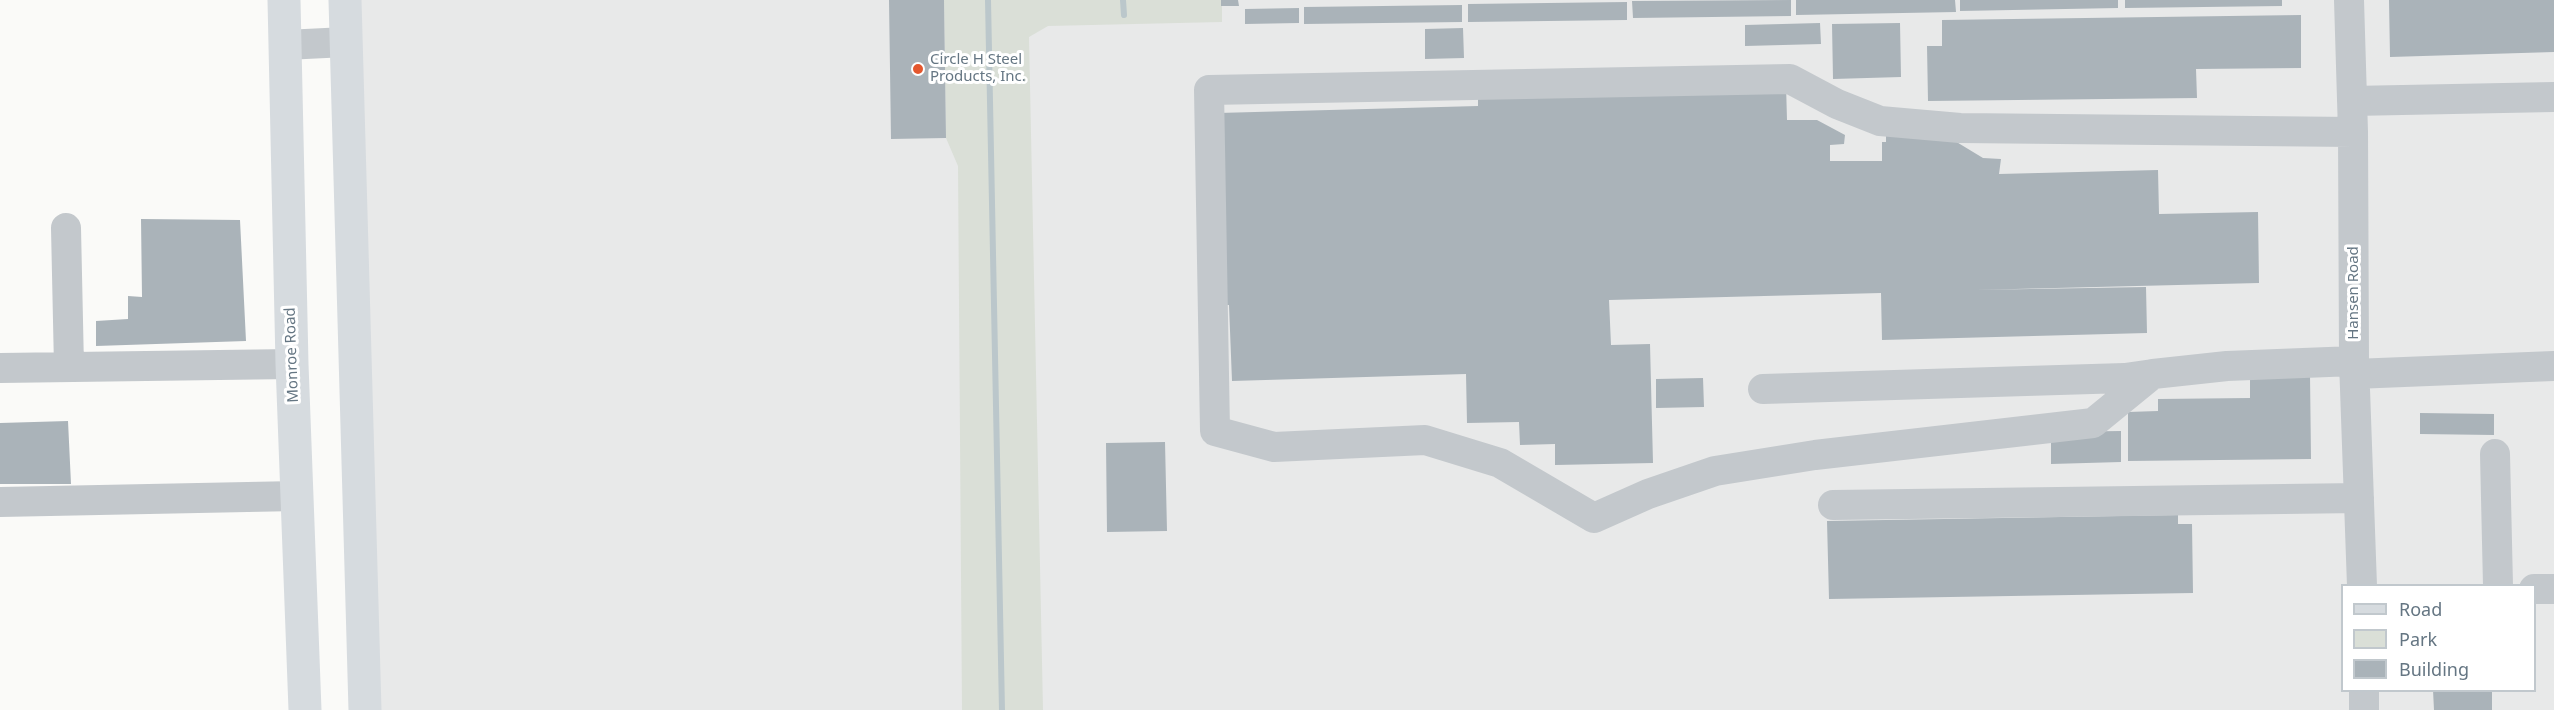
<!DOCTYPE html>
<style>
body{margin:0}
#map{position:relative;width:2554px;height:710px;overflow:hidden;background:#fafaf8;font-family:"Noto Sans",sans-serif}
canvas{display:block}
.legend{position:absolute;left:2341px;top:584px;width:195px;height:108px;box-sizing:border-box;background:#fff;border:2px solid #c1c8cd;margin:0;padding:8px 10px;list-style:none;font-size:18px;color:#657683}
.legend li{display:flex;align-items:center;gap:12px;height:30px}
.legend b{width:30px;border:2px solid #c1c8cd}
</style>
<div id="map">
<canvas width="2554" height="710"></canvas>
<ul class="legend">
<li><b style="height:8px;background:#d6dbdf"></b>Road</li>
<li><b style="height:16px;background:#dadfd7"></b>Park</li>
<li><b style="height:16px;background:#aab3b9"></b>Building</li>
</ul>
</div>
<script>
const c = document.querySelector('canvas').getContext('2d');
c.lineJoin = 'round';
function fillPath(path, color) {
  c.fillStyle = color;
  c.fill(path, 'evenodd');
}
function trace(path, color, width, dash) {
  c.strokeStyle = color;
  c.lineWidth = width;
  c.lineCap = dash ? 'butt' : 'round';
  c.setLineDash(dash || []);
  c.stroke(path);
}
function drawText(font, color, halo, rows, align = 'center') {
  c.font = font + ' "Noto Sans",sans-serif';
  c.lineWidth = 6;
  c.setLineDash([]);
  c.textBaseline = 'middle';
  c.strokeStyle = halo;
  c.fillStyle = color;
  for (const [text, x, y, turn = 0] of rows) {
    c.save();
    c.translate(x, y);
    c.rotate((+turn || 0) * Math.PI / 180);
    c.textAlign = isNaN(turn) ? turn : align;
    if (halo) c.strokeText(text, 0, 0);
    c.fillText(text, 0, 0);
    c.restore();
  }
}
const built = new Path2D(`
 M352,0H2554V710H374ZM2342,586H2534V690H2342Z`);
const green = new Path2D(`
 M944,0H1222V22L1048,26L1029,37L1043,710H962L958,166L946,138Z`);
const stream = new Path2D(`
 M988,0L1002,710
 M1123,0L1124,15`);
const building = new Path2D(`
 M889,0H944L946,138L891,139Z
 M1221,0H1238L1239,6H1221Z
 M1791,0V16L1633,18L1632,1Z
 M1796,0H1955L1956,12L1796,15Z
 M1960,0H2118V8L1960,11Z
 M2125,0H2282V6L2125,8Z
 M2389,0H2554V52L2390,57Z
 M1627,2V20L1468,22V4Z
 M1462,5V22L1304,24V7Z
 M1299,8V23L1245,24V9Z
 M2301,15V68L2196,69L2197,98L1928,101L1927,46H1942V20Z
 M1820,23L1821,44L1745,46V25Z
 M1900,23L1901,77L1833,79L1832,24Z
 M1463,28L1464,58L1425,59V29Z
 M1786,84L1787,120H1817L1845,135L1844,144L1830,145V161H1882V142H1886V135H1945L1983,158L2001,159L1999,174L2158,170L2159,214L2258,212L2259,283L1974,290L2146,287L2147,333L1882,340L1881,293L1609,300L1611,345L1650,344L1653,463L1555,465V444L1520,445L1519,422L1467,423L1466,374L1232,381L1229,305H1223L1218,113L1478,106V92Z
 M141,219L240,220L246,341L96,346V321L128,319V296L142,297Z
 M2310,375L2311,459L2128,461V412L2158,411V399L2250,398V376Z
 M1703,378L1704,407L1656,408V379Z
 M2420,413L2494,414V435L2420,434Z
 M68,421L71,484H0V423Z
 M2121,431V462L2051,464V432Z
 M1165,442L1167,531L1107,532L1106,443Z
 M2178,515V524H2192L2193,593L1829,599L1827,521Z
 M2433,690H2492V710H2434Z`);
const minor = new Path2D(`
 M2349,0L2353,132L2354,361L2362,586
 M285,45L346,42
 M2352,101L2554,97
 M66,228L69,367
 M0,368L292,364
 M2153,374L2227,366L2354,361
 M2354,374L2554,366
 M1763,389L2125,378L2153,374L2093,423L1815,455L1715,471L1648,494L1594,518L1500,463L1425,440L1274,447L1215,431L1209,90L1790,79L1837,104L1880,121L1960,128L2353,132
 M2495,454L2498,586
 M0,502L297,496
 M1833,505L2359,498
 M2534,589H2554
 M2364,690V710`);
const major = new Path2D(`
 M284,0L292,364L305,710
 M345,0L365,710`);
const markers = [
 [918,69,6,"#e4572e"]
];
const poiNames = [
 ["Circle H Steel",930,60],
 ["Products, Inc.",930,77]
];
const streetNames = [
 ["Hansen Road",2354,293,-90],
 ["Monroe Road",292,355,-92]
];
fillPath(built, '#e8e9e9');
fillPath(green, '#dadfd7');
trace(stream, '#bbc7cb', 6);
fillPath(building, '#aab3b9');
trace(minor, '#c3c8cc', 30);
trace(major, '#d6dbdf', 33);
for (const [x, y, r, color] of markers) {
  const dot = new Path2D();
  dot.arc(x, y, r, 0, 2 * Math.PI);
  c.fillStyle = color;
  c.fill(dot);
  trace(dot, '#fff', 2);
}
drawText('15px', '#657683', '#fff', poiNames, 'left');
drawText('15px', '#657683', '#fff', streetNames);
</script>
